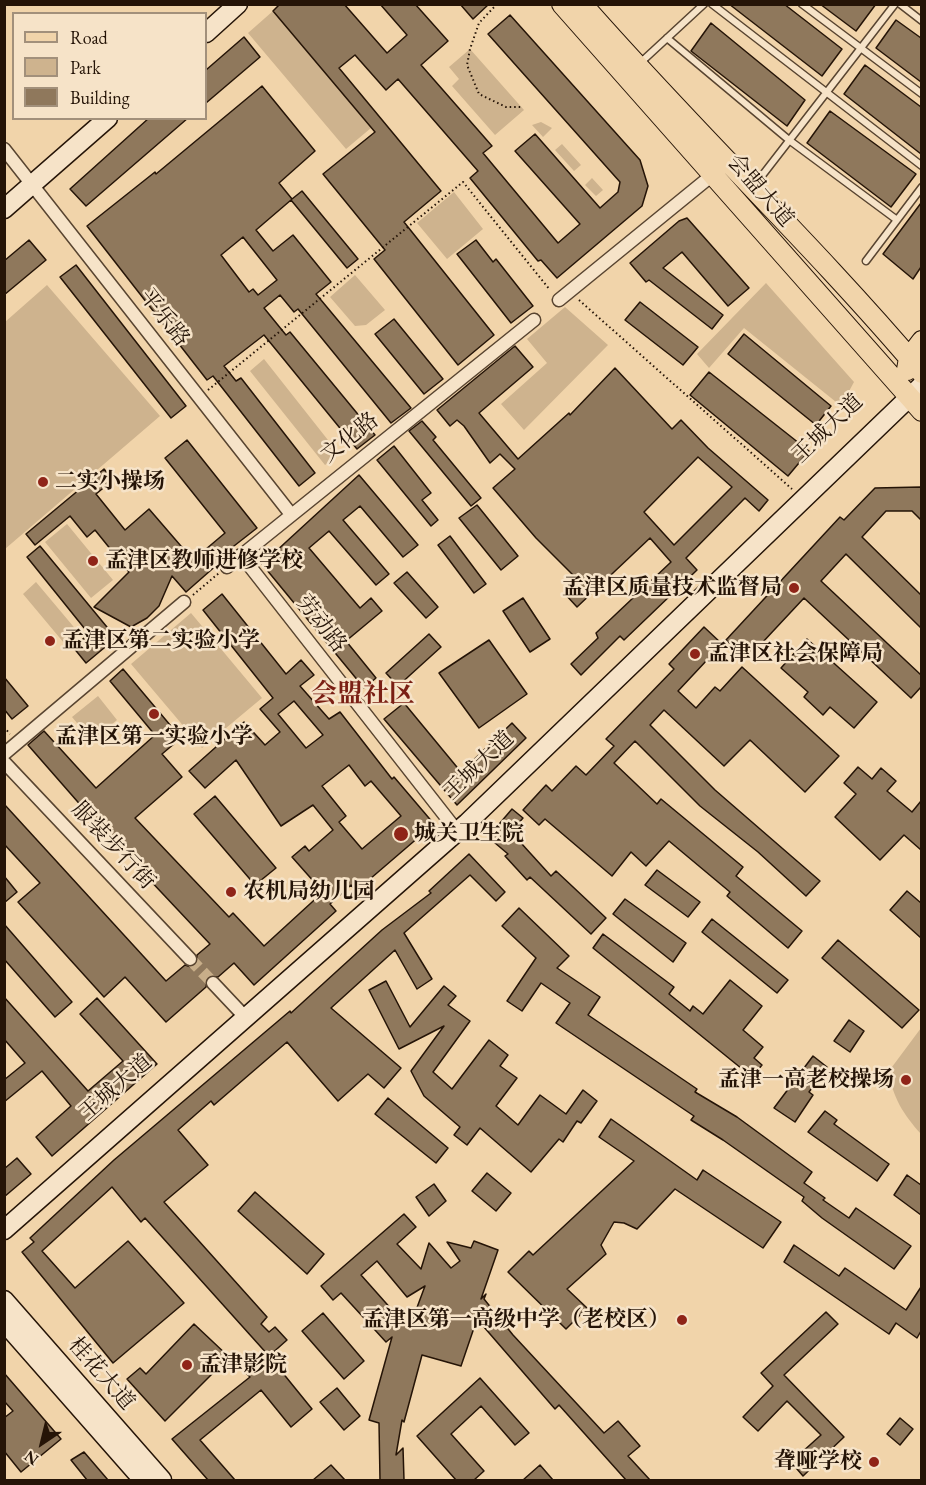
<!DOCTYPE html>
<meta charset="utf-8">
<style>
body{margin:0}
#map{position:relative;width:926px;height:1485px;overflow:hidden;background:#f1d4aa;font-family:"EB Garamond",serif}
canvas{display:block}
.frame{position:absolute;inset:0;border:6px solid #251407;pointer-events:none}
.legend{position:absolute;left:12px;top:12px;width:195px;height:108px;box-sizing:border-box;background:#f6e3c8;border:2px solid #a2907b;margin:0;padding:8px 10px;list-style:none;font-size:18px;color:#251407}
.legend li{display:flex;align-items:center;gap:12px;height:30px}
.legend b{width:30px;border:2px solid #a2907b}
.north{position:absolute;left:12px;top:1413px;width:60px;height:60px;-webkit-text-stroke:4px #f6e3c8;paint-order:stroke;rotate:215deg;font-size:16px;font-weight:700;line-height:24px;text-align:center;color:#251407}
.north::after{content:'';display:block;margin:auto;width:21px;height:27px;background:#251407;clip-path:polygon(50% 0,100% 100%,50% 72%,0 100%)}
</style>
<div id="map">
<canvas width="926" height="1485"></canvas>
<div class="frame"></div>
<ul class="legend">
<li><b style="height:8px;background:#f1d4aa"></b>Road</li>
<li><b style="height:16px;background:#ceb38e"></b>Park</li>
<li><b style="height:16px;background:#8f785c"></b>Building</li>
</ul>
<div class="north">N</div>
</div>
<script>
const c = document.querySelector('canvas').getContext('2d');
c.lineJoin = 'round';
function fillPath(path, color) {
  c.fillStyle = color;
  c.fill(path, 'evenodd');
}
function trace(path, color, width, dash) {
  c.strokeStyle = color;
  c.lineWidth = width;
  c.lineCap = dash ? 'butt' : 'round';
  c.setLineDash(dash || []);
  c.stroke(path);
}
function drawText(font, color, halo, rows, align = 'center') {
  c.font = font + ' "EB Garamond","Noto Serif SC",serif';
  c.lineWidth = 5;
  c.setLineDash([]);
  c.textBaseline = 'middle';
  c.strokeStyle = halo;
  c.fillStyle = color;
  for (const [text, x, y, turn = 0] of rows) {
    c.save();
    c.translate(x, y);
    c.rotate((+turn || 0) * Math.PI / 180);
    c.textAlign = isNaN(turn) ? turn : align;
    if (halo) c.strokeText(text, 0, 0);
    c.fillText(text, 0, 0);
    c.restore();
  }
}
const green = new Path2D(`
 M273,11L371,128L346,149L248,33Z
 M470,49L524,110L495,135L452,86L459,79L449,67Z
 M541,122L552,128L543,137L532,125Z
 M562,144L581,165L574,171L555,150Z
 M592,178L603,190L596,196L585,185Z
 M454,192L483,229L447,259L417,223Z
 M355,275L385,310L366,325L355,326L330,297Z
 M766,283L854,382L841,406L744,328L709,368L697,354Z
 M47,285L160,416L5,549V322Z
 M565,307L608,345L524,430L501,404L547,363L527,339Z
 M264,359L339,454L325,465L250,371Z
 M67,524L113,580L91,598L45,542Z
 M36,582L78,632L64,643L23,594Z
 M191,613L262,698L202,748L131,664Z
 M98,696L117,720L92,741L72,717Z
 M921,1028V1134C904,1115 892,1097 889,1071Z`);
const building = new Path2D(`
 M280,4H344L387,53L407,35L380,4H415L448,41L421,65L492,146L483,153L558,243L580,224L515,151L535,134L600,208L618,192L620,182L488,34L510,15L640,160L648,186L642,206L557,278L541,260L538,261L470,178L478,171L398,79L386,90L355,55L339,68L441,191L404,222L494,335L458,365L374,259L385,250L323,174L375,132L273,11Z
 M460,4H489L473,19Z
 M729,4H784L842,49L822,76Z
 M820,4H876L856,31Z
 M896,20L921,38V82L876,48Z
 M711,23L805,100L787,126L691,51Z
 M244,37L260,57L206,103V70Z
 M865,65L921,107V154L844,94Z
 M262,86L315,151L279,183L292,199L302,191L358,259L347,268L291,200L256,230L273,251L293,235L331,282L316,294L411,408L391,423L298,309L294,312L280,295L264,308L286,335L290,332L375,435L357,449L264,335L224,366L236,381L241,378L315,473L299,486L213,376L207,380L87,226L155,172L156,174ZM243,237L277,280L258,295L253,289L249,292L221,255Z
 M830,111L916,174L891,207L807,143Z
 M149,118H188L86,206L70,189Z
 M921,203V267L913,279L883,254Z
 M687,218L749,288L728,306L682,252L663,268L723,315L712,329L649,280L646,282L630,263L679,221Z
 M29,240L46,260L4,295V261Z
 M476,240L493,262L496,259L533,306L511,323L457,254Z
 M76,265L186,406L171,418L60,277Z
 M640,302L698,347L683,365L625,320Z
 M394,319L443,379L424,394L375,334Z
 M744,334L831,406L816,425L728,354Z
 M515,346L533,367L479,413L518,459L569,413L570,415L615,368L672,429L681,420L708,448L768,500L759,511L745,498L686,558L697,570L624,640L620,636L581,675L571,664L598,638L596,633L671,562L650,538L577,607L565,594L579,581L536,538L493,488L515,469L500,454L490,463L464,426L457,420L450,426L437,410ZM698,457L732,487L674,545L644,512Z
 M709,372L809,451L788,476L690,395Z
 M422,421L436,437L433,440L481,498L471,506L409,431Z
 M187,440L257,528L225,553L227,556L186,592L172,576L159,606L147,618L131,627L94,607L129,572L95,530L87,537L70,516L35,545L26,534L104,469L113,480L96,494L125,530L149,509L193,560L225,533L165,458Z
 M394,446L431,493L422,500L438,520L431,526L377,460Z
 M359,475L418,545L403,557L360,506L343,520L389,574L376,585L329,531L309,548L360,608L371,598L382,611L346,641L376,678L364,688L262,564Z
 M921,487V520L912,511H886L862,537L921,595V628L846,554L821,581L921,675V687L911,698L804,598L747,659L726,640L840,517L844,520L875,488Z
 M477,505L518,556L501,570L459,518Z
 M450,536L486,584L474,593L438,545Z
 M40,546L116,638L86,663L73,647L89,634L27,557Z
 M407,572L438,607L426,618L394,583Z
 M222,594L286,674L301,660L314,675L300,686L329,719L340,712L392,779L394,777L434,824L356,891L351,885L330,904L336,911L254,985L234,963L218,977H208L206,987L166,1022L125,977L104,997L18,902L40,883L4,844V804L166,981L185,965L191,967L196,965L197,955L210,944L98,825L28,745L44,731L96,788L155,735L110,681L123,669L181,738L162,754L182,777L135,818L229,917L233,913L264,946L323,892L292,857L305,846L309,851L333,830L313,805L281,826L236,760L205,788L189,771L244,722L265,745L280,732L260,709L273,698L203,610ZM294,701L323,735L306,748L278,714ZM349,765L365,786L371,781L401,816L362,849L339,822L346,816L322,786Z
 M523,598L550,639L530,652L503,611Z
 M704,627L722,644L678,691L696,708L715,687L720,691L742,667L839,756L805,792L750,740L724,766L664,710L650,725L715,790L820,881L806,896L758,852L700,806L635,741L614,763L657,804L661,799L743,867L736,876L802,931L788,948L727,896L730,892L669,841L646,866L631,852L612,876L545,819L539,825L523,810L546,785L552,791L576,766L586,775L614,746L606,739L674,669L669,664Z
 M429,634L441,647L398,686L386,673Z
 M807,639L877,702L854,728L830,707L823,715L804,697L808,692L781,668Z
 M489,640L527,694L479,728L439,673Z
 M4,677L28,706L12,719L4,709Z
 M404,703L461,772L512,723L526,738L457,805L384,719Z
 M858,767L872,779L881,768L896,781L887,791L912,812L921,801V850L904,835L880,860L835,817L856,794L844,783Z
 M215,796L276,868L255,885L194,814Z
 M512,809L523,818L511,832L551,876L556,871L606,918L591,934L530,877L527,880L505,856L508,854L488,837Z
 M469,854L505,892L496,901L470,875L404,933L432,979L417,989L395,950L331,1008L401,1068L384,1088L368,1074L338,1101L287,1042L214,1105L211,1101L178,1130L208,1165L164,1202L267,1317L261,1324L269,1332L275,1327L287,1340L269,1356L145,1218L141,1222L112,1187L42,1251L75,1288L128,1241L184,1303L113,1363L22,1252L34,1242L30,1238L114,1160L290,1011L291,1013L382,930L431,893L429,891Z
 M657,870L700,902L688,917L645,885Z
 M4,876L17,892L4,903Z
 M907,891L921,903V938L890,910Z
 M625,899L686,943L673,962L613,914Z
 M519,908L569,956L557,968L600,997L588,1015L697,1089L695,1092L737,1117L812,1172L804,1183L825,1198L823,1200L849,1218L856,1208L911,1246L894,1269L822,1218L802,1201L804,1197L723,1140L691,1120L694,1116L556,1023L570,1003L541,983L522,1011L507,1001L536,958L502,926Z
 M712,919L788,980L777,993L702,932Z
 M4,924L72,1002L55,1017L4,959Z
 M603,934L674,987L669,994L690,1011L693,1006L703,1014L730,980L762,1006L743,1030L763,1047L754,1058L762,1065L752,1077L593,948Z
 M838,940L919,1010L902,1028L822,958Z
 M386,981L410,1027L444,986L456,996L448,1005L470,1021L433,1072L452,1089L489,1040L508,1055L500,1066L517,1078L496,1106L518,1125L540,1095L566,1114L583,1090L597,1101L581,1123L577,1121L563,1142L559,1139L531,1172L480,1128L467,1145L454,1135L460,1127L424,1096L411,1071L444,1026L399,1049L369,990Z
 M4,997L88,1091L123,1061L80,1014L97,998L157,1064L52,1156L36,1137L71,1106L42,1071L4,1102V1080L25,1063L4,1039Z
 M849,1020L864,1031L850,1052L834,1041Z
 M813,1056L827,1067L809,1092L813,1095L795,1122L774,1108Z
 M388,1098L448,1148L436,1163L375,1114Z
 M825,1111L837,1120L834,1124L889,1164L877,1181L808,1132Z
 M611,1119L697,1180L703,1170L781,1222L763,1248L675,1189L637,1229L624,1223L614,1222L601,1245L606,1254L567,1289L587,1308L566,1329L508,1272L529,1251L533,1255L634,1161L599,1137Z
 M17,1158L31,1174L4,1197V1169Z
 M487,1173L511,1193L496,1211L472,1191Z
 M907,1175L921,1185V1215L894,1195Z
 M434,1184L446,1201L429,1216L416,1197Z
 M255,1192L324,1254L307,1274L238,1211Z
 M404,1214L416,1227L397,1244L421,1269L429,1243L451,1268L460,1261L447,1242L471,1248L474,1241L498,1250L481,1299L486,1294L484,1299L513,1335L604,1433L618,1421L640,1446L628,1456L650,1480H626L559,1405L555,1409L477,1319L461,1366L422,1355L404,1422L402,1420L396,1455L403,1448L404,1480H380L379,1423L369,1420L392,1337L386,1342L341,1293L333,1300L321,1286ZM377,1261L407,1297L425,1286L409,1329L361,1275Z
 M794,1245L839,1276L845,1268L906,1310L921,1287V1331L917,1338L896,1323L889,1334L784,1262Z
 M826,1312L838,1324L784,1375L844,1437L803,1476L791,1462L821,1435L787,1401L758,1431L743,1417L773,1386L761,1373Z
 M323,1313L364,1361L344,1379L302,1331Z
 M194,1324L229,1357L165,1421L127,1379L140,1368L146,1374Z
 M269,1356L312,1409L291,1427L261,1390L200,1440L235,1480H208L172,1439L250,1377L247,1374Z
 M4,1373L61,1439L21,1472L4,1451V1418L13,1411L4,1401Z
 M480,1378L529,1433L515,1445L481,1406L451,1434L484,1471L474,1480H456L417,1436Z
 M337,1388L360,1416L344,1430L320,1402Z
 M900,1418L913,1429L900,1445L887,1434Z
 M84,1452L108,1480H87L71,1460Z
 M331,1465L345,1480H313Z
 M540,1465L553,1480H523Z`);
const streetTunnel = new Path2D(`
 M190,959L213,983`);
const path = new Path2D(`
 M497,4L479,23L470,49L467,65L479,94L506,107H521
 M579,300L792,489
 M208,390L463,182L550,290
 M193,595L219,573
 M4,727L10,734`);
const lane = new Path2D(`
 M712,4L922,166
 M802,4L922,94
 M900,4L922,21
 M667,38L789,140L897,220
 M639,64L704,4
 M754,186L895,4
 M866,261L922,187`);
const street = new Path2D(`
 M4,149L290,513
 M559,300L716,172
 M241,555L457,831
 M227,567L534,320
 M4,754L184,602
 M4,762L190,959
 M213,983L246,1018`);
const secondary = new Path2D(`
 M206,33L238,4
 M4,209L108,118
 M4,1230L467,823L922,385
 M4,1300L162,1480
 M4,1322L143,1480`);
const primary = new Path2D(`
 M562,4L922,411
 M582,4C692,130 814,245 922,373
 M907,370L909,358L922,341`);
const markers = [
 [43,482,6,"#8f2418"],
 [93,561,6,"#8f2418"],
 [794,588,6,"#8f2418"],
 [50,641,6,"#8f2418"],
 [695,654,6,"#8f2418"],
 [154,714,6,"#8f2418"],
 [401,834,8,"#8f2418"],
 [231,892,6,"#8f2418"],
 [906,1080,6,"#8f2418"],
 [682,1320,6,"#8f2418"],
 [187,1365,6,"#8f2418"],
 [874,1462,6,"#8f2418"]
];
const streetNames = [
 ["会盟大道",760,191,49],
 ["平乐路",164,318,52],
 ["王城大道",828,429,-44],
 ["文化路",350,438,-38],
 ["劳动路",321,624,52],
 ["王城大道",479,766,-44],
 ["服装步行街",113,846,47],
 ["王城大道",116,1088,-41],
 ["桂花大道",101,1374,49]
];
const poiNames = [
 ["二实小操场",55,482],
 ["孟津区教师进修学校",105,561],
 ["孟津区质量技术监督局",782,588,"right"],
 ["孟津区第二实验小学",62,641],
 ["孟津区社会保障局",707,654],
 ["孟津区第一实验小学",154,737,"center"],
 ["城关卫生院",414,834],
 ["农机局幼儿园",243,892],
 ["孟津一高老校操场",894,1080,"right"],
 ["孟津区第一高级中学（老校区）",670,1320,"right"],
 ["孟津影院",199,1365],
 ["聋哑学校",862,1462,"right"]
];
const quarterNames = [
 ["会盟社区",363,695]
];
fillPath(green, '#ceb38e');
fillPath(building, '#8f785c');
trace(building, '#251407', 1.5);
trace(streetTunnel, '#c8ae89', 12, [12, 6]);
trace(lane, '#584430', 9);
trace(street, '#584430', 15);
trace(secondary, '#251407', 21);
trace(primary, '#251407', 22);
trace(path, '#251407', 2, [1.5, 3]);
trace(lane, '#f6e3c8', 6);
trace(street, '#f6e3c8', 12);
trace(secondary, '#f6e3c8', 18);
trace(primary, '#f1d4aa', 20);
for (const [x, y, r, color] of markers) {
  const dot = new Path2D();
  dot.arc(x, y, r, 0, 2 * Math.PI);
  c.fillStyle = color;
  c.fill(dot);
  trace(dot, '#f6e3c8', 2);
}
drawText('22px', '#251407', '#f6e3c8', streetNames);
drawText('bold 22px', '#251407', '#f6e3c8', poiNames, 'left');
drawText('bold 26px', '#7a1f14', '#f6e3c8', quarterNames);
</script>
